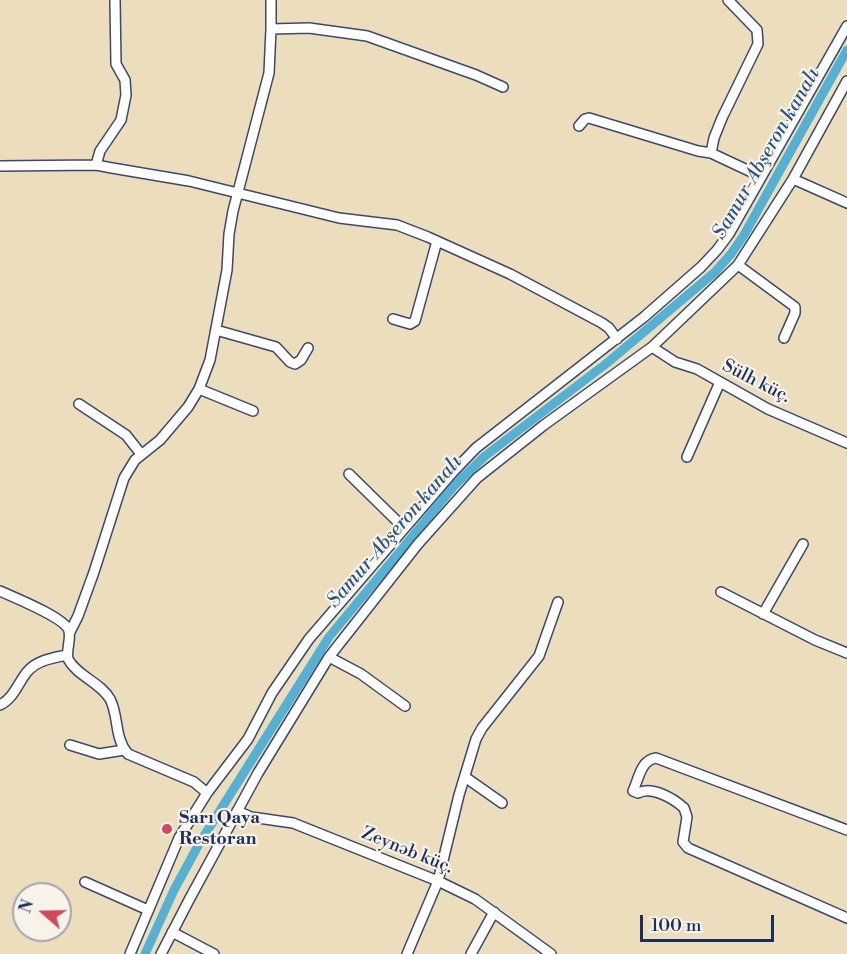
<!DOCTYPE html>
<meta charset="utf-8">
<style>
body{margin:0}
#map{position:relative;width:847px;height:954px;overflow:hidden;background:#ecdebc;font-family:"Libre Bodoni",serif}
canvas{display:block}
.north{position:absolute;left:12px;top:882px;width:60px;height:60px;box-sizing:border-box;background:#f7f3e8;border:2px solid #9fa5b1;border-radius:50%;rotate:290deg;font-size:16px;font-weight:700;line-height:24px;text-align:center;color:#1b2f5e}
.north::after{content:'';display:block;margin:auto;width:21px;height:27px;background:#d1495b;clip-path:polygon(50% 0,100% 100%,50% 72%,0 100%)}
.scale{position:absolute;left:640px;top:915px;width:134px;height:27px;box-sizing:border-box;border:3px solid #1b2f5e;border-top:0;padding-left:8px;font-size:18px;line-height:21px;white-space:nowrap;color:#1b2f5e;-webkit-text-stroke:4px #f7f3e8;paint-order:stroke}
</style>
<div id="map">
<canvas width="847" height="954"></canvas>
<div class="north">N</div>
<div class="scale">100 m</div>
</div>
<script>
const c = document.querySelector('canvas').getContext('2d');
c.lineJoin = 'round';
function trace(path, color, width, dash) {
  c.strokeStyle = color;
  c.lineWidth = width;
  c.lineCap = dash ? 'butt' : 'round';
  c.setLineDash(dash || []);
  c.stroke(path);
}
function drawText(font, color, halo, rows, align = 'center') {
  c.font = font + ' "Libre Bodoni",serif';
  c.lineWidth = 4.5;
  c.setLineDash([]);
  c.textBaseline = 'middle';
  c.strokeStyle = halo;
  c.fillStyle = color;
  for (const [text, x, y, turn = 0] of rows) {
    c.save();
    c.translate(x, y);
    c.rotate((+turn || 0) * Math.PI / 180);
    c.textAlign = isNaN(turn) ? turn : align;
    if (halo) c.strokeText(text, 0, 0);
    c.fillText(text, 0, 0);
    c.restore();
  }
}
const canal = new Path2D(`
 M145,954L174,890L199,844L329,637L455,485L485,456L607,363L715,272L731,254L744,235L847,50`);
const minor = new Path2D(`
 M271,29L309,28L367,36L476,75L503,87
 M579,126L585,119L589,118L698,151L711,153L760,176
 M711,153L714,138L722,118L758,44L757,30L728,0
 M96,165L100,151L121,120L126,95L125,80L116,64L115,0
 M0,166L96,165L112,168L189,181L339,218L397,225L428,237L510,274L602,323L609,328L617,339
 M793,179L847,203
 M738,265L795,307V313L784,338
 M393,319L410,324L415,321L437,241
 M216,330L276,347L290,362L295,364L301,360L308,348
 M652,347L675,362L697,369L768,409L847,443
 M199,389L253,411
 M79,404L126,435L141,454
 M687,457L720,382
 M349,474L404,528
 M0,591C13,597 66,618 69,631C71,640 66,650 68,659C77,676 100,682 110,699C119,716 114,738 128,754L194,782L207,793
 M721,592L815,640L847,653
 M763,614L803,544
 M70,632L78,616L94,572L124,478L135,460L160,440L188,407L199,389L210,360L227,270L229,234L233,211L269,73L271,29V0
 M329,657L361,674L405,706
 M0,705C14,698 18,683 27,672C37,660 53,658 67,655
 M70,745L99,754L124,750
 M465,777L502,803
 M237,811L251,817L293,823L438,881L475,899L551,954
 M847,830L656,758C641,760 639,778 633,791L638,793C652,786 673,798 684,808L687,817L683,842L688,848L847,918
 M85,882L148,910
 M172,932L214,954
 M130,954L179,838L207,793L248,739L272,693L309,639L452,473L476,448L644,317L701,267L717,250L729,234L847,26
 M161,954L189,900L258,773L329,657L418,544L477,478L544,425L652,347L738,265L793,179L847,81
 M407,954L438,881L459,795L476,739L482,728L539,656L558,602
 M471,954L494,912`);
const markers = [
 [167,829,6,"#d1495b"]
];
const streetNames = [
 ["Sülh küç.",756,382,27],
 ["Zeynəb küç.",407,851,22]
];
const poiNames = [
 ["Sarı Qaya",179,819],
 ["Restoran",179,840]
];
const waterNames = [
 ["Samur-Abşeron kanalı",767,154,-60],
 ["Samur-Abşeron kanalı",395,532,-49]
];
trace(canal, '#55b1d3', 9);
trace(minor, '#3a496c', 12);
trace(minor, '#fff', 9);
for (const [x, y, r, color] of markers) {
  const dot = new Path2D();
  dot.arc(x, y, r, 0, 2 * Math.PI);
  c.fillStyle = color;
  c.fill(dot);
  trace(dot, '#f7f3e8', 2);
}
drawText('18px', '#1b2f5e', '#f7f3e8', streetNames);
drawText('bold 18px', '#1b2f5e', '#f7f3e8', poiNames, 'left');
drawText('italic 20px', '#2c5681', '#f7f3e8', waterNames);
</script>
